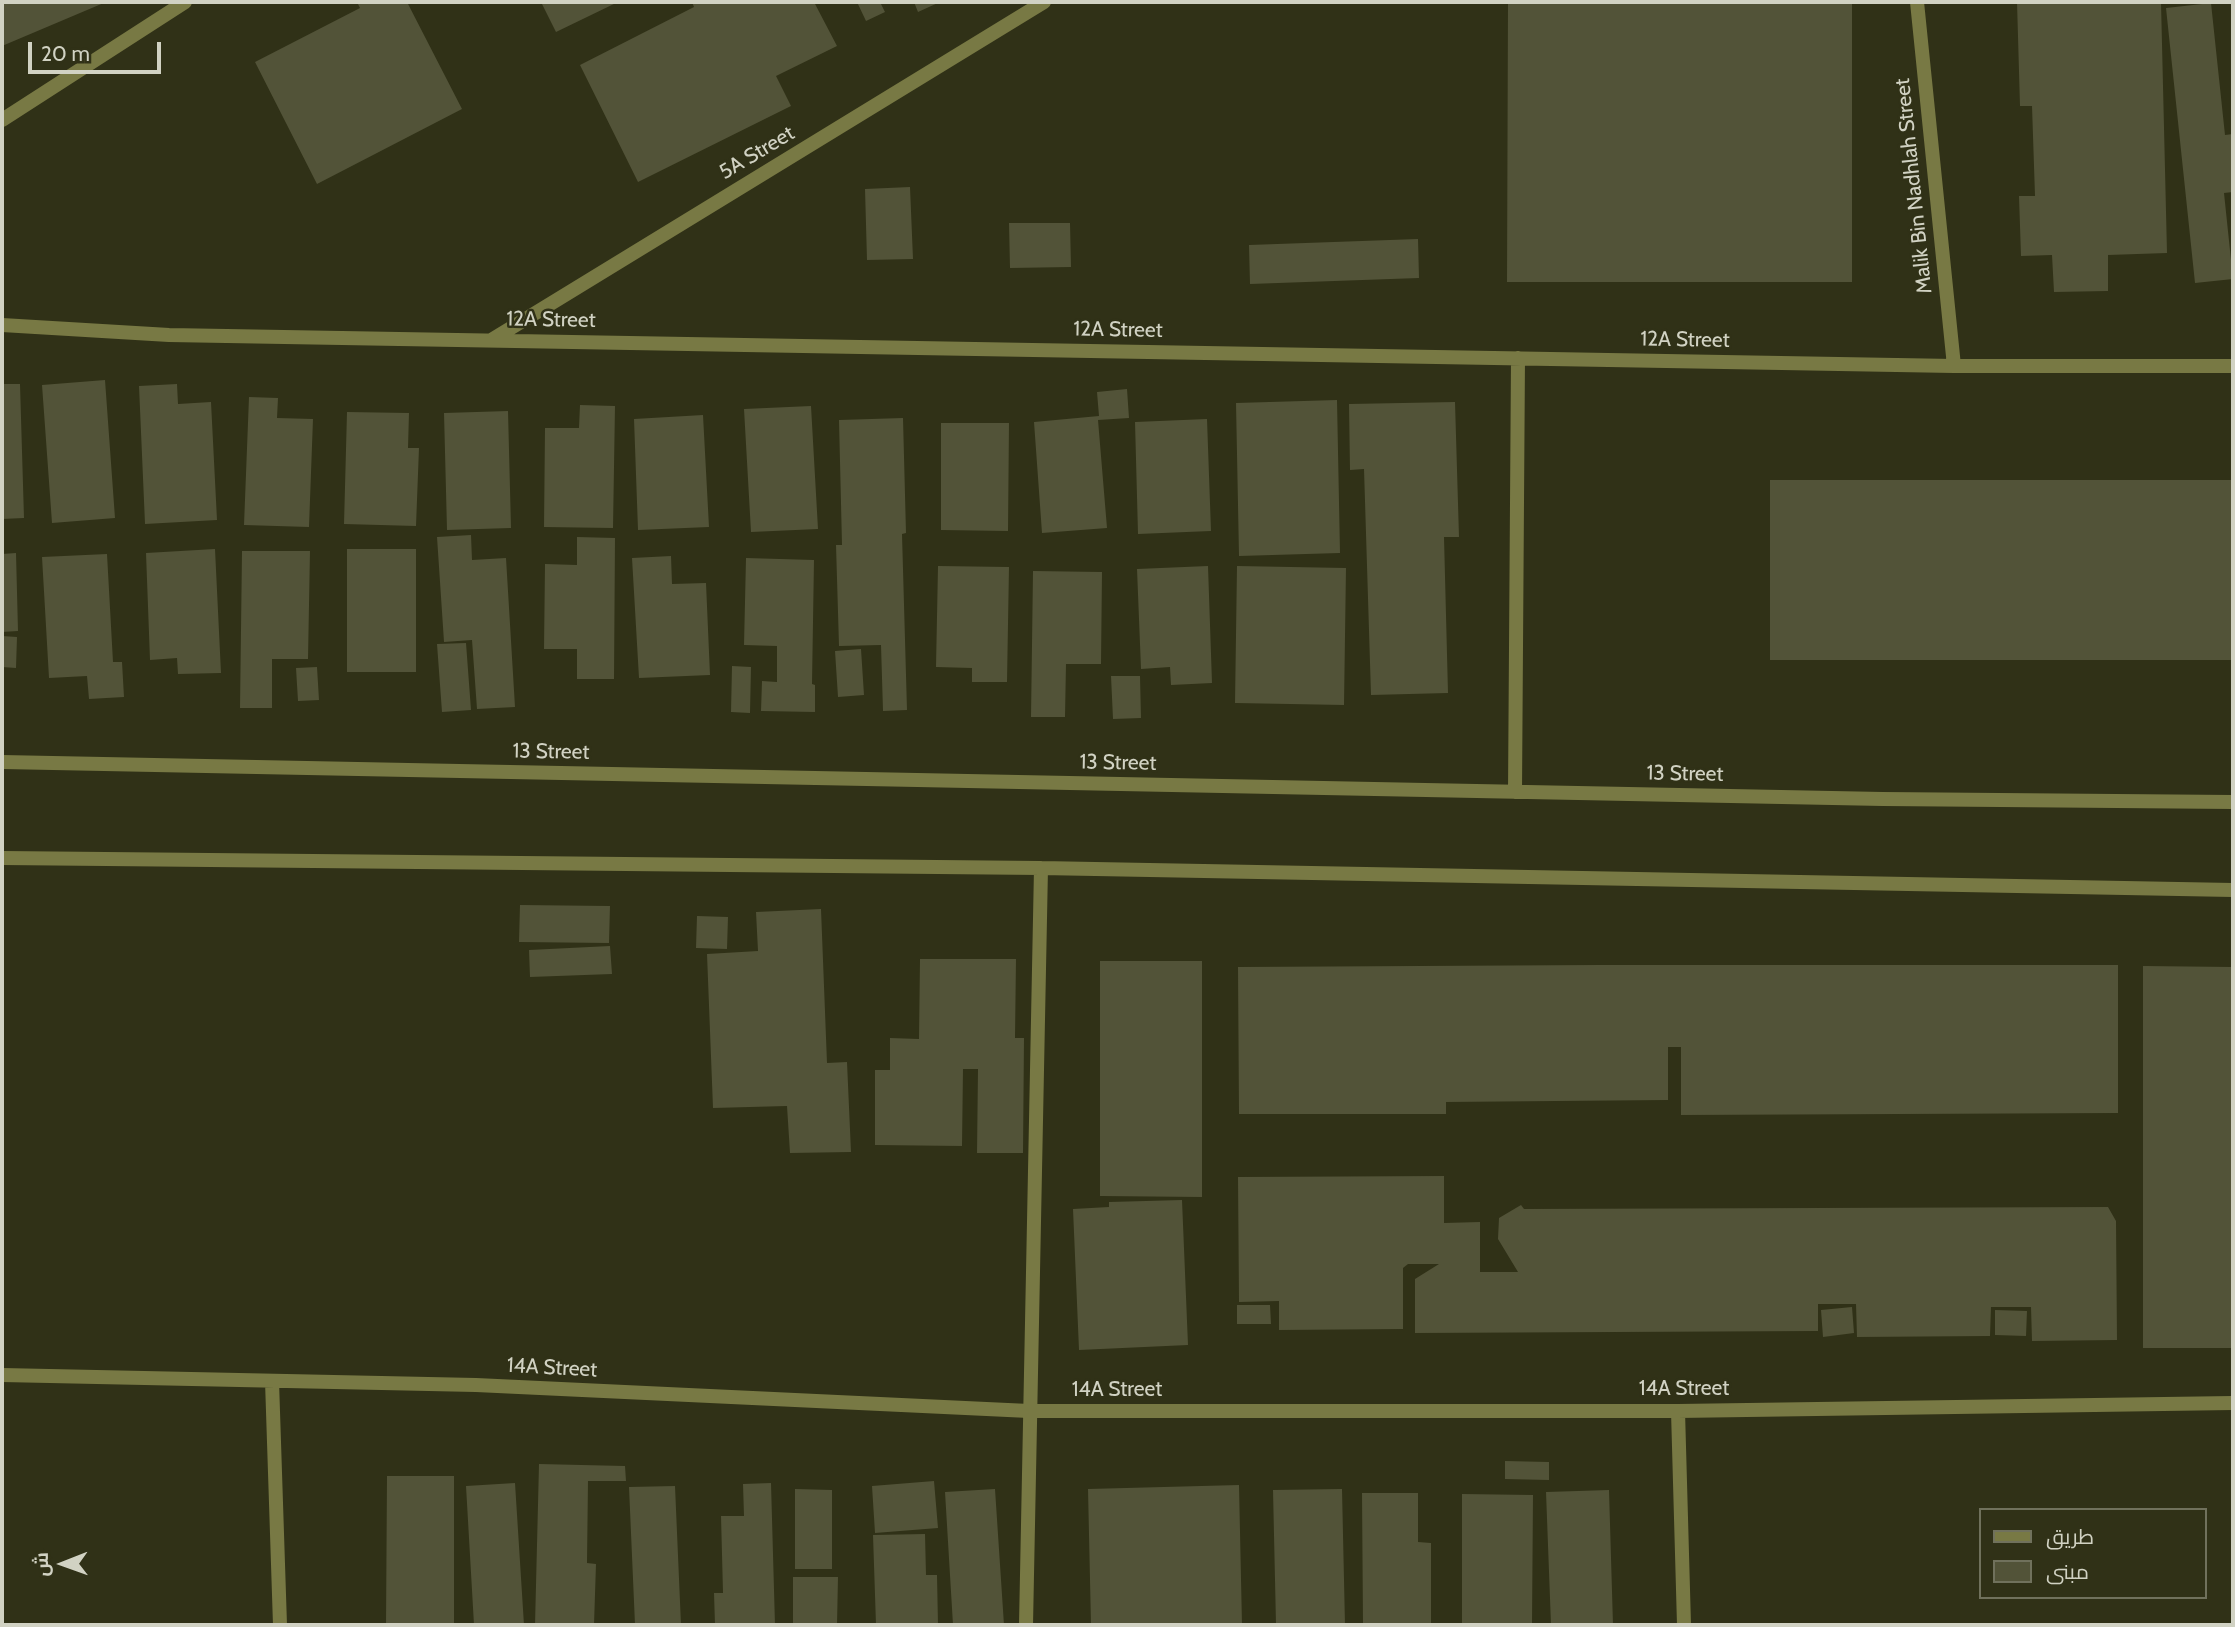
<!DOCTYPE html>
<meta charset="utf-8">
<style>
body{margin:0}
#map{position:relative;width:2235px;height:1627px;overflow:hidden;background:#303117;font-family:Cabin,Cairo,sans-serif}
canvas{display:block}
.frame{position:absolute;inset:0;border:4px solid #d1d2c3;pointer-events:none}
.legend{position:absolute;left:1979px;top:1508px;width:228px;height:91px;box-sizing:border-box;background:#303117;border:2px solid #70715c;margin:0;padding:9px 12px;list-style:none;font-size:21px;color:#d1d2c3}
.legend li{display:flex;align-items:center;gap:14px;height:35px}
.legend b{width:35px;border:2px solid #70715c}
.north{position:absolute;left:28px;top:1529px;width:70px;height:70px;-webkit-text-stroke:5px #303117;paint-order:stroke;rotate:269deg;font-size:19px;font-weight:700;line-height:28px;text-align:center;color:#d1d2c3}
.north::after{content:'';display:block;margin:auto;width:24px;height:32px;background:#d1d2c3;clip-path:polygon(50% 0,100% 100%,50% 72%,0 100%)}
.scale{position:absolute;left:28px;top:42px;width:133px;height:32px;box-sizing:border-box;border:4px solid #d1d2c3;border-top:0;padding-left:9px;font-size:21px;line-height:24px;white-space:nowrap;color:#d1d2c3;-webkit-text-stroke:5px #303117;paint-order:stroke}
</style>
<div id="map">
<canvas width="2235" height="1627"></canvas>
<div class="frame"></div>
<ul class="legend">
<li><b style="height:9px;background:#787944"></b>طريق</li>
<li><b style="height:19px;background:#525338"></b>مبنى</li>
</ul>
<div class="north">ش</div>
<div class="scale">20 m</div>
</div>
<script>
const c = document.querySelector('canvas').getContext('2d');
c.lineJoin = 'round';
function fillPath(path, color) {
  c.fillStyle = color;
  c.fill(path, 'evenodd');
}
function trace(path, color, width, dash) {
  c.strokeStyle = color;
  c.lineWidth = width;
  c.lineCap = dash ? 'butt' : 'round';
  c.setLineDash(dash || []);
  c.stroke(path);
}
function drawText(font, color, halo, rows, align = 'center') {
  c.font = font + ' Cabin,sans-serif';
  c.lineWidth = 5;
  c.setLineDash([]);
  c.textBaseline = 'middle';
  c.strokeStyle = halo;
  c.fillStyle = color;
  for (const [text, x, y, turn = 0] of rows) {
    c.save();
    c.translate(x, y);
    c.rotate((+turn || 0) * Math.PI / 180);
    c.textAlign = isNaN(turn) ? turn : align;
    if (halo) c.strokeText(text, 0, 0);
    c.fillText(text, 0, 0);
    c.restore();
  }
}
const building = new Path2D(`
 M2,2H106L2,46Z
 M357,2H407L462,109L317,184L255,62L360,8Z
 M541,2H618L556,32Z
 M692,2H814L837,46L776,76L791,106L638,182L580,65L694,7Z
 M857,2H880L885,12L866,21Z
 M914,2H940L918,12Z
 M1508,2H1852V282H1507Z
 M2017,2H2161L2167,253L2108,255V291L2054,292L2052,255L2021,256L2019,196H2035L2032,106H2020Z
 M2211,3L2225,135L2233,134V192L2224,193L2233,279L2195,283L2166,8Z
 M910,187L913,259L867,260L865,189Z
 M1009,223H1070L1071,267L1010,268Z
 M1418,239L1419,278L1250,284L1249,245Z
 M105,380L115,518L52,523L42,385Z
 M2,384H20L24,518L2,519Z
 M177,384L178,404L211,402L217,520L145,524L139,386Z
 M1127,389L1129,418L1098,420L1107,528L1042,533L1034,422L1099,416L1097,392Z
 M249,397L278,398L277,418L313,419L309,527L244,525Z
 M1337,400L1340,553L1239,556L1236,403Z
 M1455,402L1459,537H1444L1448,693L1371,695L1364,469L1350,470L1349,404Z
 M580,405L615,406L613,528L544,527L545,428H579Z
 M811,406L818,529L751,532L744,409Z
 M508,411L511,528L447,530L444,413Z
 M347,412L409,413L408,448H419L416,526L344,524Z
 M703,415L709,527L638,530L634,419Z
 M903,418L906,533L902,534L907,710L883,711L881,645L839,646L836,545H842L839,420Z
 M1207,419L1211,531L1138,534L1135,422Z
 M941,423H1009L1008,531L941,530Z
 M1770,480H2233V660H1770Z
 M471,535L472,560L506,558L515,707L477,709L472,640L444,642L437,537Z
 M577,537L615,538L614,679H577V649H544L545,564L577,565Z
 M215,549L221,673L178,674L177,658L150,660L146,553Z
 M347,549H416V672H347Z
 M242,551H310L308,659H272V708H240Z
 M16,553L18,631L2,632V554Z
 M107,554L113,662H122L124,697L89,699L87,676L49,678L42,557Z
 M671,556L672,584L706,583L710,675L639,678L632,558Z
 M746,558L814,560L812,684L815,685V712L761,711L762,681L777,682V646L744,645Z
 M938,566L1009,567L1007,682H972V668L936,667Z
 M1208,566L1212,683L1171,685L1170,667L1141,669L1137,569Z
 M1237,566L1346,568L1344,705L1235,703Z
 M1033,571L1102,572L1101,664H1066L1065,717H1031Z
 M2,636L17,637L16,668L2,667Z
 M466,643L471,710L442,712L437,644Z
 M861,649L864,695L838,697L835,651Z
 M732,666L751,667L750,713L731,712Z
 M317,667L319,700L298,701L296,668Z
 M1111,676H1140L1141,718L1113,719Z
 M520,905L610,906L609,943L519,942Z
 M821,909L827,1063L847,1062L851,1152L790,1153L787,1106L713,1108L707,954L758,951L756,912Z
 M697,916L728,917L727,949L696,948Z
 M610,946L612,974L530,977L529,950Z
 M920,959H1016L1015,1038H1024L1023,1153H977L978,1069H963L962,1146L875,1145V1070H890V1038L919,1039Z
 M1100,961H1202V1197L1100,1196Z
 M1597,965H2118V1113L1681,1115V1047H1668V1100L1446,1102V1114H1239L1238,967Z
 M2143,966L2233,967V1348H2143Z
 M1444,1176V1223L1480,1222V1272H1518L1498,1239L1499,1218L1521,1205L1524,1209L2108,1207L2116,1221L2117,1340L2032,1341L2031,1307H1991L1990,1336L1857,1337L1856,1304H1818V1331L1415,1333V1279L1439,1264H1408L1403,1268V1329L1279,1330V1301L1239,1302L1238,1177Z
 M1182,1200L1188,1345L1079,1350L1073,1209L1109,1207V1202Z
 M1237,1305H1270L1271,1324H1237Z
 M1852,1307L1854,1333L1823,1337L1821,1310Z
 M1995,1310L2027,1311L2026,1336L1995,1335Z
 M1505,1461L1549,1462V1480L1505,1479Z
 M539,1464L625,1466L626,1481H588L587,1563L596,1564L594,1625H535Z
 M387,1476H454V1625H386Z
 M934,1481L938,1528L875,1533L872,1486Z
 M515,1483L524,1625H474L466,1486Z
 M771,1483L775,1625H715L714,1593H723L721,1516H744L743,1484Z
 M1239,1485L1242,1625H1091L1088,1489Z
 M675,1486L681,1625H635L629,1487Z
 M795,1489L832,1490V1569H795Z
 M995,1489L1004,1625H953L945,1492Z
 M1342,1489L1345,1625H1276L1273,1490Z
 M1609,1490L1613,1625H1551L1546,1492Z
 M1362,1493H1418V1542L1431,1543V1625H1363Z
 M1462,1494L1533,1495L1532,1625H1462Z
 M925,1534L926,1575H937L938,1625H876L873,1535Z
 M793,1577H838L837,1625H793Z`);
const street = new Path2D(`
 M1917,2L1954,366
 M2,120L185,2
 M2,325L169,335L1954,366H2233
 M493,339L1044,2
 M2,762L1883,799L2233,802
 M1515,792L1518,358
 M2,858L1041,868L2233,890
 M2,1375L476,1385L1029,1411H1678L2233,1403
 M272,1381L280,1625
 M1678,1411L1684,1625
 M1026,1625L1041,868`);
const streetNames = [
 ["5A Street",757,153,-31],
 ["Malik Bin Nadhlah Street",1914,186,-96],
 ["12A Street",551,320,1],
 ["12A Street",1118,330,1],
 ["12A Street",1685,340,1],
 ["13 Street",551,752,1],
 ["13 Street",1118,763,1],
 ["13 Street",1685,774,1],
 ["14A Street",552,1368,3],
 ["14A Street",1684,1389],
 ["14A Street",1117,1390]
];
fillPath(building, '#525338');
trace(street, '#787944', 14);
drawText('21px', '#d1d2c3', '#303117', streetNames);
</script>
